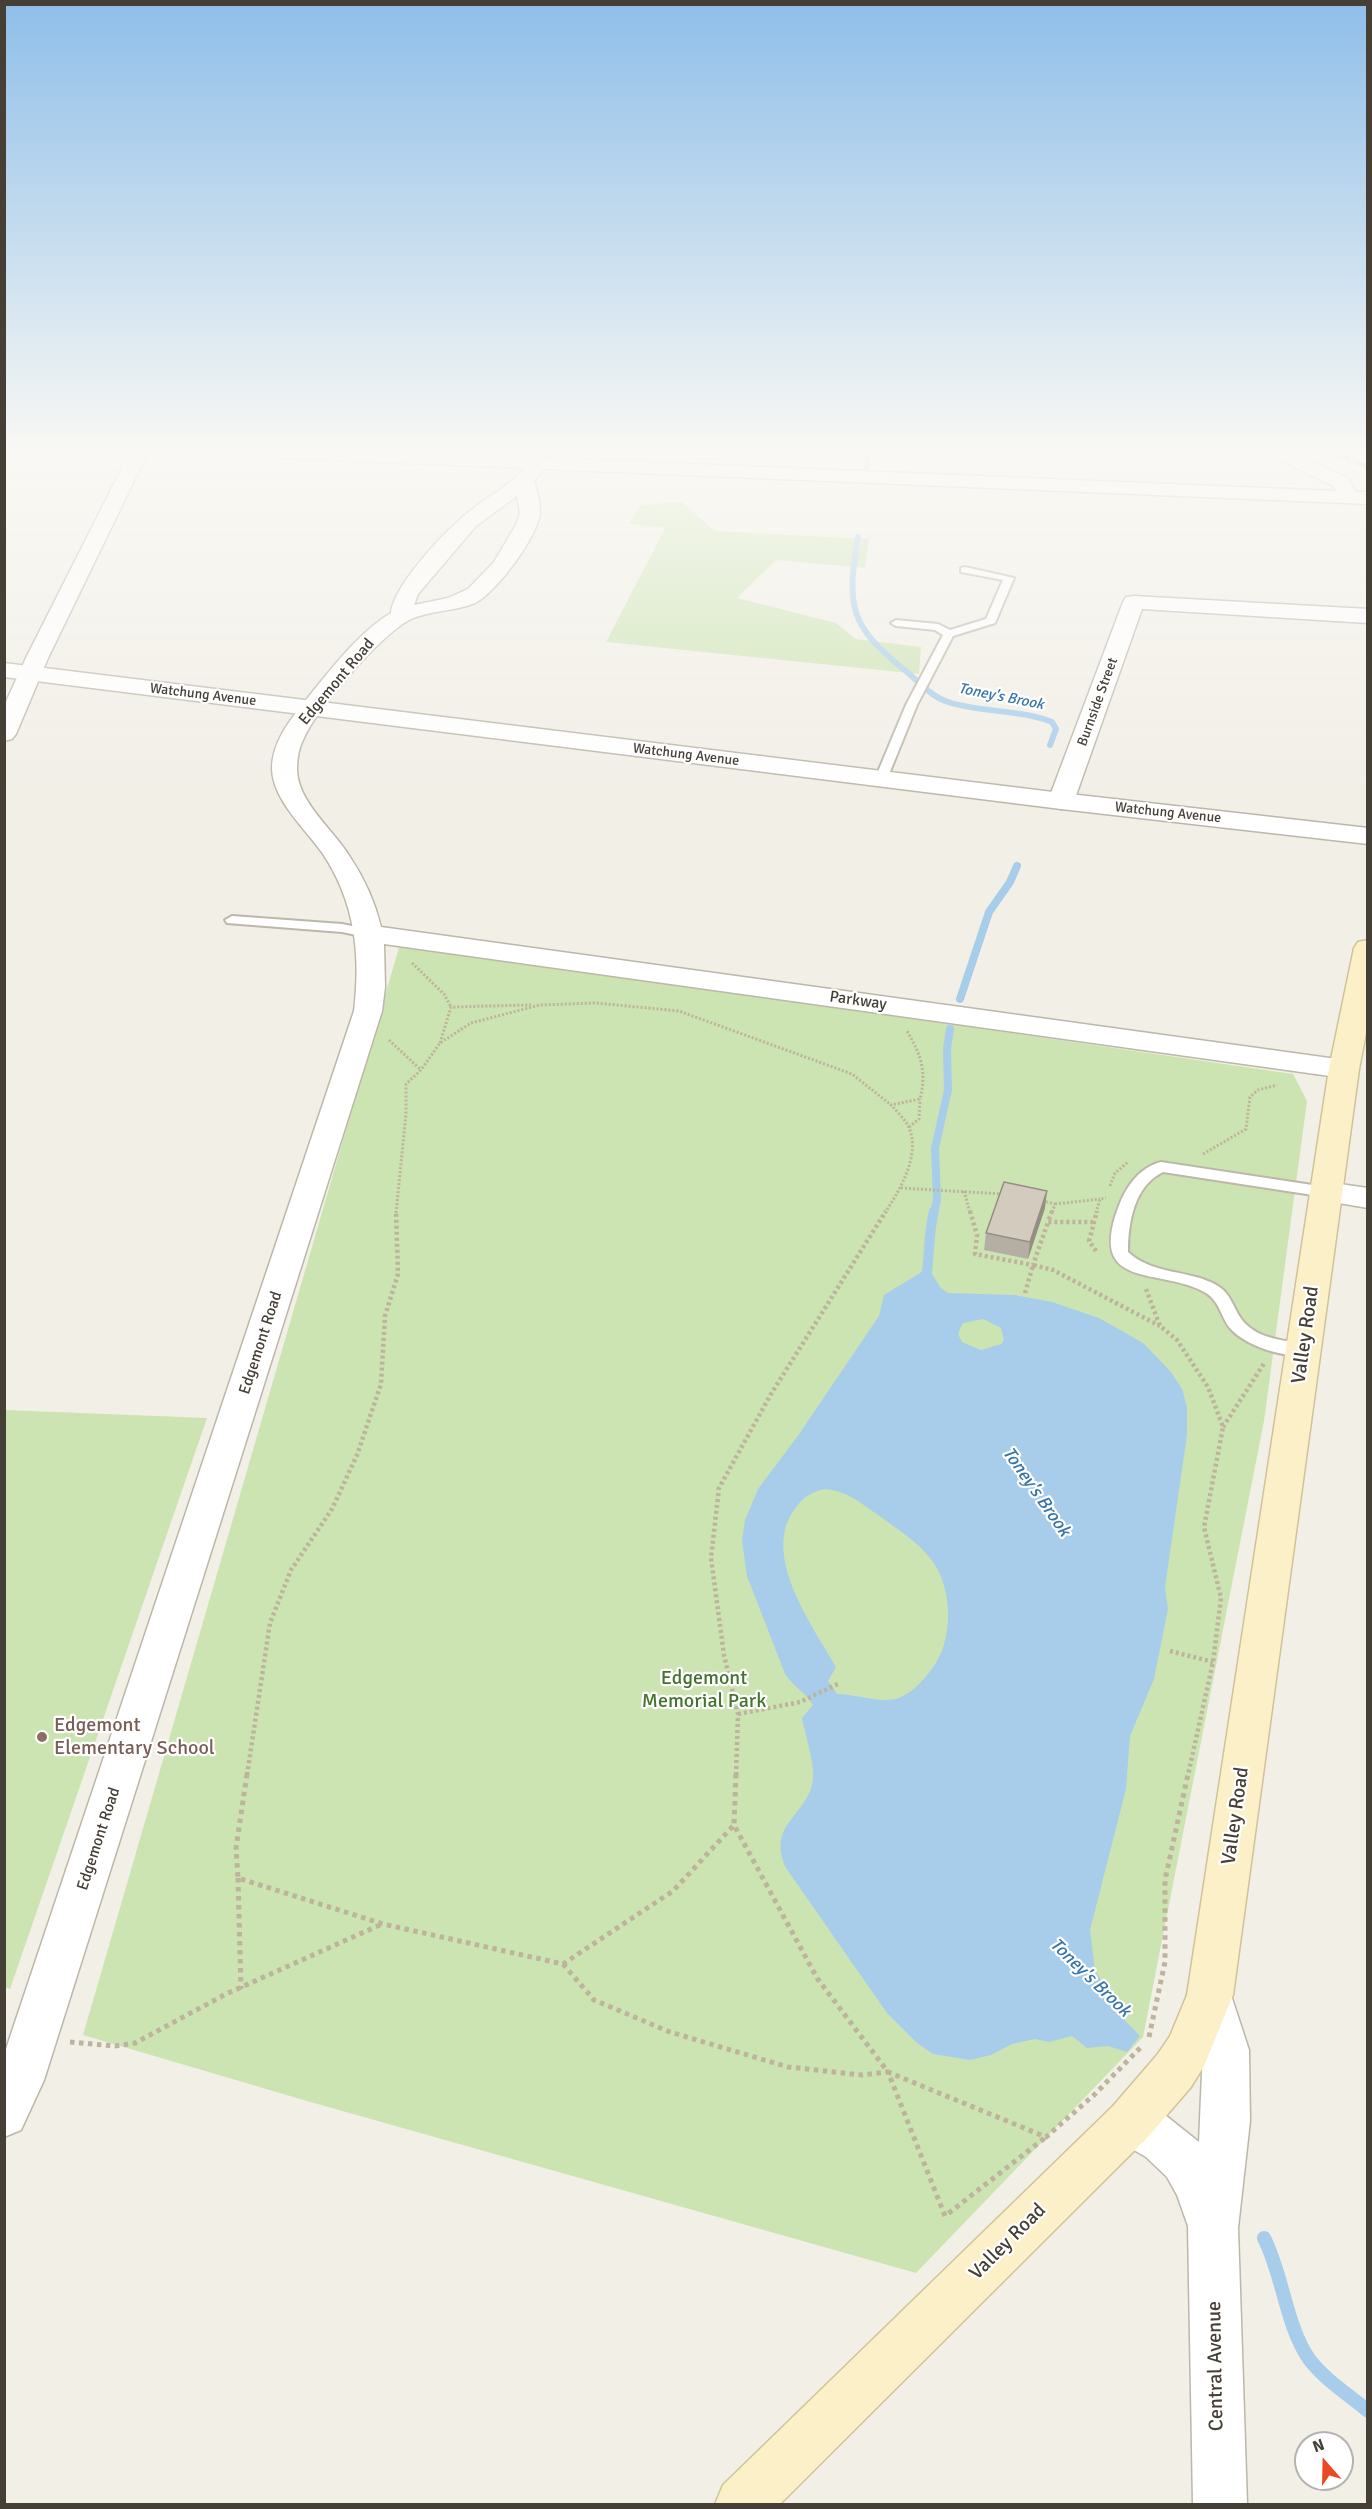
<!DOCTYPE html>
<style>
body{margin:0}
#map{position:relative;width:1372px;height:2509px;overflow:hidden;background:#f2efe7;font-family:Signika,sans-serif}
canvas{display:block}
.frame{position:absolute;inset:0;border:6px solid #453f36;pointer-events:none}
.north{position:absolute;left:1294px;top:2431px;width:60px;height:60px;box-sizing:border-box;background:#fff;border:2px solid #b5b2af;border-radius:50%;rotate:340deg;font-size:16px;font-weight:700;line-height:24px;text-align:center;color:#453f36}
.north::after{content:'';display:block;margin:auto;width:21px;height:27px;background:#eb4925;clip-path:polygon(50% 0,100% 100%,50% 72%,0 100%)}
</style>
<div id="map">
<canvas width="1372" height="2509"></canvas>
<div class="frame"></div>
<div class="north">N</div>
</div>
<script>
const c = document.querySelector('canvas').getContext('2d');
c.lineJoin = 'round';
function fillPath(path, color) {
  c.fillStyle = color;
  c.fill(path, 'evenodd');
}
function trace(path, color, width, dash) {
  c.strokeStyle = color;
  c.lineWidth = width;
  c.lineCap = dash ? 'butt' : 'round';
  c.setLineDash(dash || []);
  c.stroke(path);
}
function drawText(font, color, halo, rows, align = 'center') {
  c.font = font + ' Signika,sans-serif';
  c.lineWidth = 4.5;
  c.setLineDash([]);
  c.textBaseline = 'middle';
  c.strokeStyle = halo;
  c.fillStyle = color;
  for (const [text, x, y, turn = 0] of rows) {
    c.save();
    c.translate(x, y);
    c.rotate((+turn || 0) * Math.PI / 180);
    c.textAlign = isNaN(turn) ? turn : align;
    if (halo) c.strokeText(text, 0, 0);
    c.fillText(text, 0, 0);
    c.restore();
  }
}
const green = new Path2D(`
 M682,502L715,531L869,539L865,568L776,560L737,598L836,623L856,639L921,647L919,674L606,642L665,528L629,524L641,505Z
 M400,944L1293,1074L1307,1101L1264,1421L1143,2037L916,2273L307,2101L83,2035Z
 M5,1410L207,1418L10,1989L4,1987Z`);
const water = new Path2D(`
 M928,1268L941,1288L948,1293L1014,1295L1052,1302L1099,1318L1143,1343L1171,1372L1182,1389L1187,1407V1435L1165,1587L1168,1609L1154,1679L1130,1736L1126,1789L1090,1930L1095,1970L1105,1987L1122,2005L1115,2010L1140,2036L1127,2052L1108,2046L1087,2048L1072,2036L1049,2042L1035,2039L1012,2044L991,2055L970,2060L933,2054L917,2043L887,2013L786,1868C766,1823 808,1817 813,1779C815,1764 805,1734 802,1718L813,1705C805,1692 793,1686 785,1674L747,1576L742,1541L745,1520L758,1489L797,1437L879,1316L884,1295ZM983,1319L1001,1328L1004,1340L1001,1344L981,1350L962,1342L958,1334L963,1323ZM825,1489C848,1491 862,1504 881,1517C898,1530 917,1541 930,1558C954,1587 954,1642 931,1670C923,1681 910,1695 896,1699C877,1703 856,1694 837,1694L828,1681L836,1667C814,1628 763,1559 792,1513C801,1499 808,1493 825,1489Z`);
const streamFar3 = new Path2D(`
 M867,469L868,452
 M858,537C846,609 850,626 907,672C920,683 932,697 948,702C982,713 1019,709 1052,722L1056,729L1050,745`);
const streamFar2 = new Path2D(`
 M960,999L989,912L1010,882L1017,866
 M934,1213L937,1200L935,1148L948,1090L947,1049L950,1029`);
const streamFar1 = new Path2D(`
 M926,1278C930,1255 928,1234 934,1211`);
const stream = new Path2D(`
 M1264,2238C1283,2275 1286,2326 1309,2359C1325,2380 1348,2394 1368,2411`);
const pathFar2 = new Path2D(`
 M412,963L444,994L451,1007
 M389,1040L421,1070
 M440,1043L451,1007L531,1005
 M909,1127L919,1119L920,1099
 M1203,1154L1246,1129L1250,1097L1258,1090L1277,1085
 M1110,1186L1115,1173L1128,1162
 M901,1188L1002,1194
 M964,1191L970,1213
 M1042,1201L1055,1204L1052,1213
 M1055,1204L1100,1199
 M396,1213L406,1114V1084L421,1070L440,1043L471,1023L540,1005L596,1003L679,1011L852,1074L891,1105
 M885,1213C899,1191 921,1155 909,1128C906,1120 897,1112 891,1105L920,1099C927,1071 921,1055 907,1031
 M1096,1213L1100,1199L1106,1198`);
const pathFar1 = new Path2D(`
 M970,1211L977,1235L975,1254L1033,1265L1048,1222
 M1052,1211L1048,1222H1093
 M1096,1251L1089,1241L1097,1211
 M1146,1289L1160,1326L1177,1340L1208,1387L1223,1427L1204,1527L1221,1598L1213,1662L1188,1775
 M1025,1293L1033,1265L1053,1270L1160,1326
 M1223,1427L1265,1362
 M1170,1651L1213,1662
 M738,1714L800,1702L840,1683
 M247,1775L270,1623L291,1570L332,1509L357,1455L381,1384L385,1316L398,1274L396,1211
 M736,1775L738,1714L724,1655L711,1558L719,1488L771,1394L886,1211`);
const path = new Path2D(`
 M247,1774L236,1848L238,1878L383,1924L563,1964L673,1891L734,1825
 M736,1774L734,1825L817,1978L888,2072L1046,2137L1094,2095L1143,2045
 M238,1878L241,1989
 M563,1964L594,2000L670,2032L788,2067L862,2075L888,2072L945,2216L1046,2137
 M1149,2037L1165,1962V1880L1188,1774
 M70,2042L115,2046L135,2043L226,1994L382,1924`);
const service = new Path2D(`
 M965,567L1014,578L995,623L953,636L917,705L887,779L881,783L877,782L875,779L906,705L943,635L935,630L896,626L891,623L896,620L938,624L950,630L986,619L1003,580L961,572V568Z
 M232,916L342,924L376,931L378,934L371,938L342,932L227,923L225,920Z
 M1161,1162L1332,1188L1334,1192L1332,1196L1326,1197L1163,1172C1134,1186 1128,1223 1128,1252C1154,1276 1190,1269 1218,1286C1231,1294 1233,1308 1242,1320C1259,1341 1285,1339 1309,1346L1312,1350L1309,1354C1287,1360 1243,1345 1229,1327C1221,1316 1219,1301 1206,1293C1161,1266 1084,1293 1120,1203C1128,1184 1141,1167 1161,1162Z`);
const minor = new Path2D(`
 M130,452H148L48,658L16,734L12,739L4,741V706L26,658Z
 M273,452H408L1336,491L1333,486L1271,456L1269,452H1292L1348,478L1356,492H1368V504L544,469L534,481C537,490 540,503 540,512C539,535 496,593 475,603C454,612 429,610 409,620C380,636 318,707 304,738C299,747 297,758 297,769C297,802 334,830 350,857C364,878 375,902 381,927L1344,1060L1355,1063L1359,1069L1355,1075L1344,1078L384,944L385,987L382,1011L44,2080L21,2130L4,2137V2055L354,1011C361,955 355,902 323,854C306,829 273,801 272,769C272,738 296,713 314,690C336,663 361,631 391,613C394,584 447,529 470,511C488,496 510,486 525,468L282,458L275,456ZM517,496L520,513L517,523L494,562L468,589L448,598L414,605L418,594L476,526Z
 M1134,596L1368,609V623L1142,609L1074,801L1070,806L1061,809L1052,806L1048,801L1123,602L1126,597Z
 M1326,1182L1368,1188V1208L1315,1199L1310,1192L1315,1185Z
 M1210,1974L1226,1980L1249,2050L1250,2121L1238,2228L1247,2504H1193L1188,2226L1177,2195L1167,2177L1146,2157L1113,2138L1106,2122L1113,2106L1130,2099L1165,2115L1199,2142L1203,2050L1187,1995L1194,1980Z`);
const tertiary = new Path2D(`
 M4,663L1061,793L1368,828V844L1061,809L4,677Z`);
const secondary = new Path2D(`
 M1368,940V1023L1359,1069L1233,1995L1204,2066L1191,2087L1147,2138L780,2504H715L723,2485L1113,2106L1157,2055L1170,2036L1187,1995L1329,1069L1354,948L1358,942Z`);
const rail = new Path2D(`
 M1333,452L1368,467`);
const wall = new Path2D(`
 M1045,1208L1028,1259L984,1250L986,1233Z`);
const shadedWall = new Path2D(`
 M1047,1191L1045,1208L1028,1259L1030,1242Z`);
const building = new Path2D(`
 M1004,1182L1047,1191L1030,1242L986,1233Z`);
const markers = [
 [42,1737,6,"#8d6e63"]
];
const farStreetnames = [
 ["Watchung Avenue",203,695,7],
 ["Burnside Street",1098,702,-70],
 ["Watchung Avenue",686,755,7],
 ["Watchung Avenue",1168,813,6]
];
const farWaternames = [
 ["Toney's Brook",1001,697,11]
];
const streetNames = [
 ["Edgemont Road",337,682,-50],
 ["Parkway",858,1001,8],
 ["Edgemont Road",261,1343,-72],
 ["Edgemont Road",99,1839,-72]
];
const waterNames = [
 ["Toney's Brook",1036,1492,55],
 ["Toney's Brook",1090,1978,44]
];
const nearStreetnames = [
 ["Valley Road",1306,1335,-82],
 ["Valley Road",1236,1816,-82],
 ["Valley Road",1008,2242,-45],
 ["Central Avenue",1216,2366,-91]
];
const nearParknames = [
 ["Edgemont",704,1679],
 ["Memorial Park",704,1702]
];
const nearEducationnames = [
 ["Edgemont",54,1726],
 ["Elementary School",54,1749]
];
fillPath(green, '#cce4b2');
fillPath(water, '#a7cdeb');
trace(streamFar3, '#a7cdeb', 6);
trace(streamFar2, '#a7cdeb', 8);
trace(streamFar1, '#a7cdeb', 10);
trace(stream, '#a7cdeb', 14);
trace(service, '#bdb7aa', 4);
trace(minor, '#bdb7aa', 3);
trace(tertiary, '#bdb7aa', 3);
trace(secondary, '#cfc399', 3);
trace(pathFar2, '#beb39c', 3, [2, 2]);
trace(pathFar1, '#beb39c', 4.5, [3, 3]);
trace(path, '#beb39c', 5, [4.5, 4.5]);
fillPath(service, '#fff');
fillPath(minor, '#fff');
fillPath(tertiary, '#fff');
fillPath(secondary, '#fbf0c8');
trace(rail, '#959595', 4.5);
trace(rail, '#fff', 3, [9]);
fillPath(wall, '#b5afa3');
fillPath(shadedWall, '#948e84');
fillPath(building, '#d3cbbd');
trace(building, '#948e84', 1.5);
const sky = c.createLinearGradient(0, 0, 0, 803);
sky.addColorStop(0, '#8ebee9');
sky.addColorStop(0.56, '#f9f8f4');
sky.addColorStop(1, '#f9f8f400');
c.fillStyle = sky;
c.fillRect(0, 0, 1372, 803);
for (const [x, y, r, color] of markers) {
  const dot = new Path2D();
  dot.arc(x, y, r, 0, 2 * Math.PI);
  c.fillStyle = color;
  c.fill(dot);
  trace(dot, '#fff', 2);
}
drawText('14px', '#453f36', '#fff', farStreetnames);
drawText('italic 15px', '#3775a9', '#fff', farWaternames);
drawText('16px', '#453f36', '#fff', streetNames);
drawText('italic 18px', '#3775a9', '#fff', waterNames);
drawText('20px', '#453f36', '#fff', nearStreetnames);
drawText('20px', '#45722e', '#fff', nearParknames);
drawText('20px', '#785e54', '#fff', nearEducationnames, 'left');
</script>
